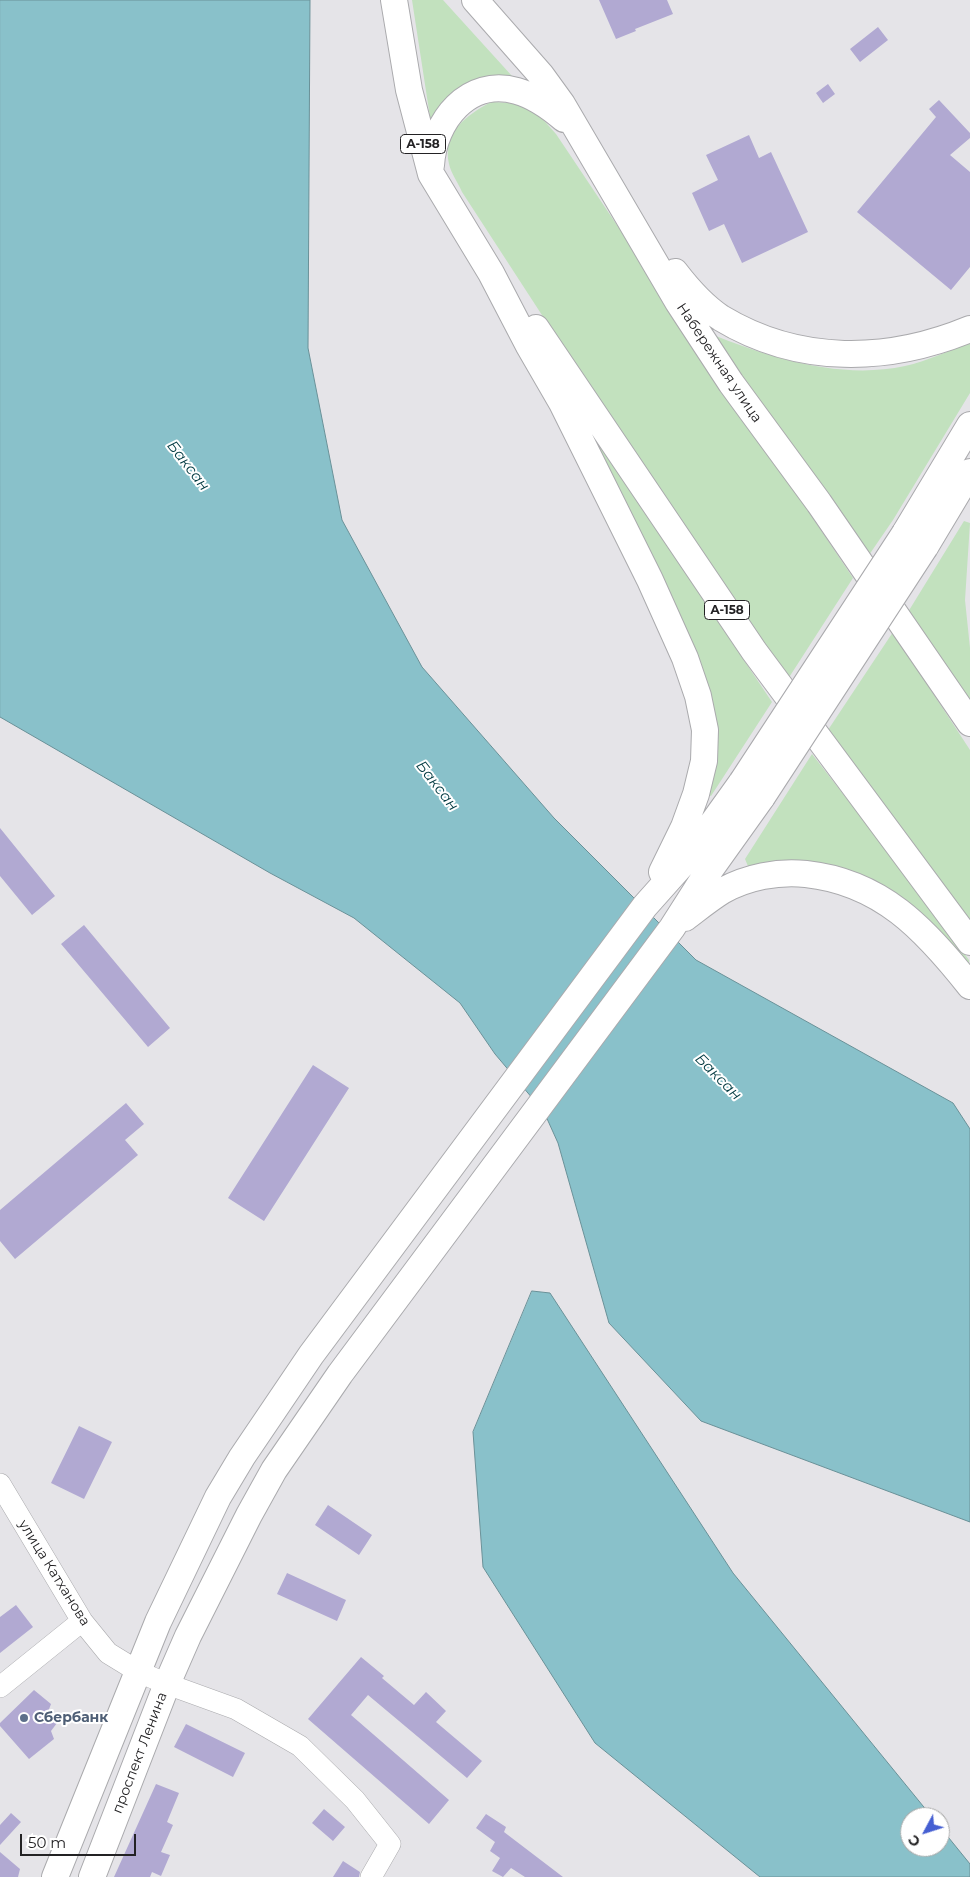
<!DOCTYPE html>
<meta charset="utf-8">
<style>
body{margin:0}
#map{position:relative;width:970px;height:1877px;overflow:hidden;background:#e5e4e8;font-family:Montserrat,sans-serif}
canvas{display:block}
.north{position:absolute;left:900px;top:1807px;width:50px;height:50px;box-sizing:border-box;background:#fff;border:1px solid #a7a7a7;border-radius:50%;rotate:230deg;font-size:14px;font-weight:700;line-height:20px;text-align:center;color:#232224}
.north::after{content:'';display:block;margin:auto;width:18px;height:22px;background:#455fd2;clip-path:polygon(50% 0,100% 100%,50% 72%,0 100%)}
.scale{position:absolute;left:20px;top:1834px;width:116px;height:22px;box-sizing:border-box;border:2px solid #232224;border-top:0;padding-left:6px;font-size:15px;line-height:18px;white-space:nowrap;color:#232224;-webkit-text-stroke:4px #fff;paint-order:stroke}
</style>
<div id="map">
<canvas width="970" height="1877"></canvas>
<div class="north">С</div>
<div class="scale">50 m</div>
</div>
<script>
const c = document.querySelector('canvas').getContext('2d');
c.lineJoin = 'round';
function fillPath(path, color) {
  c.fillStyle = color;
  c.fill(path, 'evenodd');
}
function trace(path, color, width, dash) {
  c.strokeStyle = color;
  c.lineWidth = width;
  c.lineCap = dash ? 'butt' : 'round';
  c.setLineDash(dash || []);
  c.stroke(path);
}
function drawText(font, color, halo, rows, align = 'center') {
  c.font = font + ' Montserrat,sans-serif';
  c.lineWidth = 4;
  c.setLineDash([]);
  c.textBaseline = 'middle';
  c.strokeStyle = halo;
  c.fillStyle = color;
  for (const [text, x, y, turn = 0] of rows) {
    c.save();
    c.translate(x, y);
    c.rotate((+turn || 0) * Math.PI / 180);
    c.textAlign = isNaN(turn) ? turn : align;
    if (halo) c.strokeText(text, 0, 0);
    c.fillText(text, 0, 0);
    c.restore();
  }
}
const green = new Path2D(`
 M412,0H443L512,76L432,118L430,117Z
 M491,102C527,103 533,107 556,134L853,578L788,679L590,389L462,192C458,183 451,173 449,164C442,132 467,115 491,102Z
 M711,334C770,358 841,380 905,366C927,361 949,351 970,342V393L893,520L869,555Z
 M568,398L772,702L711,796L705,794L714,729Z
 M964,521L970,523L965,600L970,648V704L908,612Z
 M893,632L970,750V924L826,733Z
 M812,754L924,898L969,960L970,973L904,903L750,871L745,859Z`);
const water = new Path2D(`
 M0,0H310L308,348L342,520L422,667L554,818L696,960L953,1103L970,1129V1522L701,1421L609,1323L558,1143L544,1112L495,1054L460,1003L354,918L270,873L0,717Z
 M532,1291L550,1293L733,1573L932,1817H910V1847H940V1827L970,1864V1877H760L595,1743L483,1567L473,1432Z`);
const building = new Path2D(`
 M599,0H667L673,14L635,29L636,31L616,39Z
 M878,27L888,40L860,62L850,49Z
 M828,84L835,94L823,103L816,93Z
 M939,100L970,133V138L950,155L970,172V267L951,290L857,212L936,117L929,109Z
 M749,135L759,158L771,152L808,232L742,263L724,224L709,231L692,193L718,180L706,155Z
 M0,828L55,896L32,915L0,876Z
 M84,925L170,1028L148,1047L61,944Z
 M313,1065L349,1088L264,1221L228,1198Z
 M126,1103L144,1124L125,1140L138,1155L15,1259L0,1241V1210Z
 M79,1426L112,1442L84,1499L51,1483Z
 M328,1505L372,1535L359,1555L315,1525Z
 M287,1573L346,1600L337,1621L277,1594Z
 M16,1605L33,1627L0,1653V1617Z
 M361,1657L384,1676L382,1678L414,1705L426,1692L446,1711L436,1722L482,1761L467,1778L368,1695L351,1715L449,1800L429,1824L308,1719Z
 M34,1690L51,1704L48,1712L57,1723L51,1731L54,1739L29,1759L0,1726V1723Z
 M186,1724L245,1753L233,1777L174,1747Z
 M156,1784L179,1793L167,1822L173,1825L161,1852L170,1855L161,1876L152,1872L150,1877H114Z
 M324,1809L345,1827L333,1841L312,1823Z
 M11,1813L21,1822L0,1845V1825Z
 M486,1814L506,1827L504,1832L563,1877H525L511,1868L503,1877L492,1871L500,1858L490,1851L495,1842L476,1828Z
 M0,1852L20,1869L18,1877H0Z
 M343,1861L360,1872L359,1877H333Z`);
const minor = new Path2D(`
 M0,1484L82,1621L108,1653L139,1672L167,1684L236,1709L300,1746L355,1800L390,1844L371,1877
 M0,1687L82,1621`);
const major = new Path2D(`
 M394,0L409,90L431,174L491,273L529,346L562,403L650,580L685,658L698,696L705,730L704,761L696,794L684,827L662,872
 M475,0L541,75L562,104L678,302L731,383L819,503L970,723
 M431,165C434,121 468,77 517,91C535,96 550,107 564,119
 M675,272C688,289 703,306 721,318C799,365 888,363 970,329
 M536,328L754,651L970,942
 M905,533L970,425
 M925,547L970,472
 M685,918C697,909 709,899 722,891C747,877 778,871 806,874C881,882 925,929 970,986
 M55,1877L158,1622L218,1497L242,1457L311,1355L645,906L686,860L742,782
 M92,1877L167,1684L188,1636L249,1515L274,1470L340,1374L672,928L702,881L762,797`);
const majorBridge = new Path2D(`
 M742,782L905,533
 M762,797L925,547`);
const markers = [
 [24,1718,5,"#5c6f8a"]
];
const shields = [
 [423,144,45],
 [727,610,45]
];
const shieldNames = [
 ["А-158",423,144],
 ["А-158",727,610]
];
const streetNames = [
 ["Набережная улица",719,363,56],
 ["улица Катханова",54,1573,58],
 ["проспект Ленина",140,1753,-69]
];
const serviceNames = [
 ["Сбербанк",34,1718]
];
const waterNames = [
 ["Баксан",188,466,52],
 ["Баксан",437,786,52],
 ["Баксан",718,1077,45]
];
fillPath(green, '#c2e1be');
fillPath(water, '#89c1ca');
trace(water, '#6a9198', 1);
fillPath(building, '#b1a9d2');
trace(minor, '#aaaaad', 22);
trace(major, '#aaaaad', 28);
trace(minor, '#fff', 21);
trace(major, '#fff', 26);
trace(majorBridge, '#aaaaad', 28, []);
trace(majorBridge, '#fff', 26);
for (const [x, y, r, color] of markers) {
  const dot = new Path2D();
  dot.arc(x, y, r, 0, 2 * Math.PI);
  c.fillStyle = color;
  c.fill(dot);
  trace(dot, '#fff', 2);
}
for (const [x, y, w] of shields) {
  const box = new Path2D();
  box.roundRect(x - w / 2, y - 9.5, w, 19, 4);
  c.fillStyle = '#fff';
  c.fill(box);
  trace(box, '#232224', 1);
}
drawText('bold 12px', '#232224', null, shieldNames);
drawText('14px', '#232224', '#fff', streetNames);
drawText('bold 14px', '#4e5e75', '#fff', serviceNames, 'left');
drawText('italic 15px', '#013940', '#fff', waterNames);
</script>
